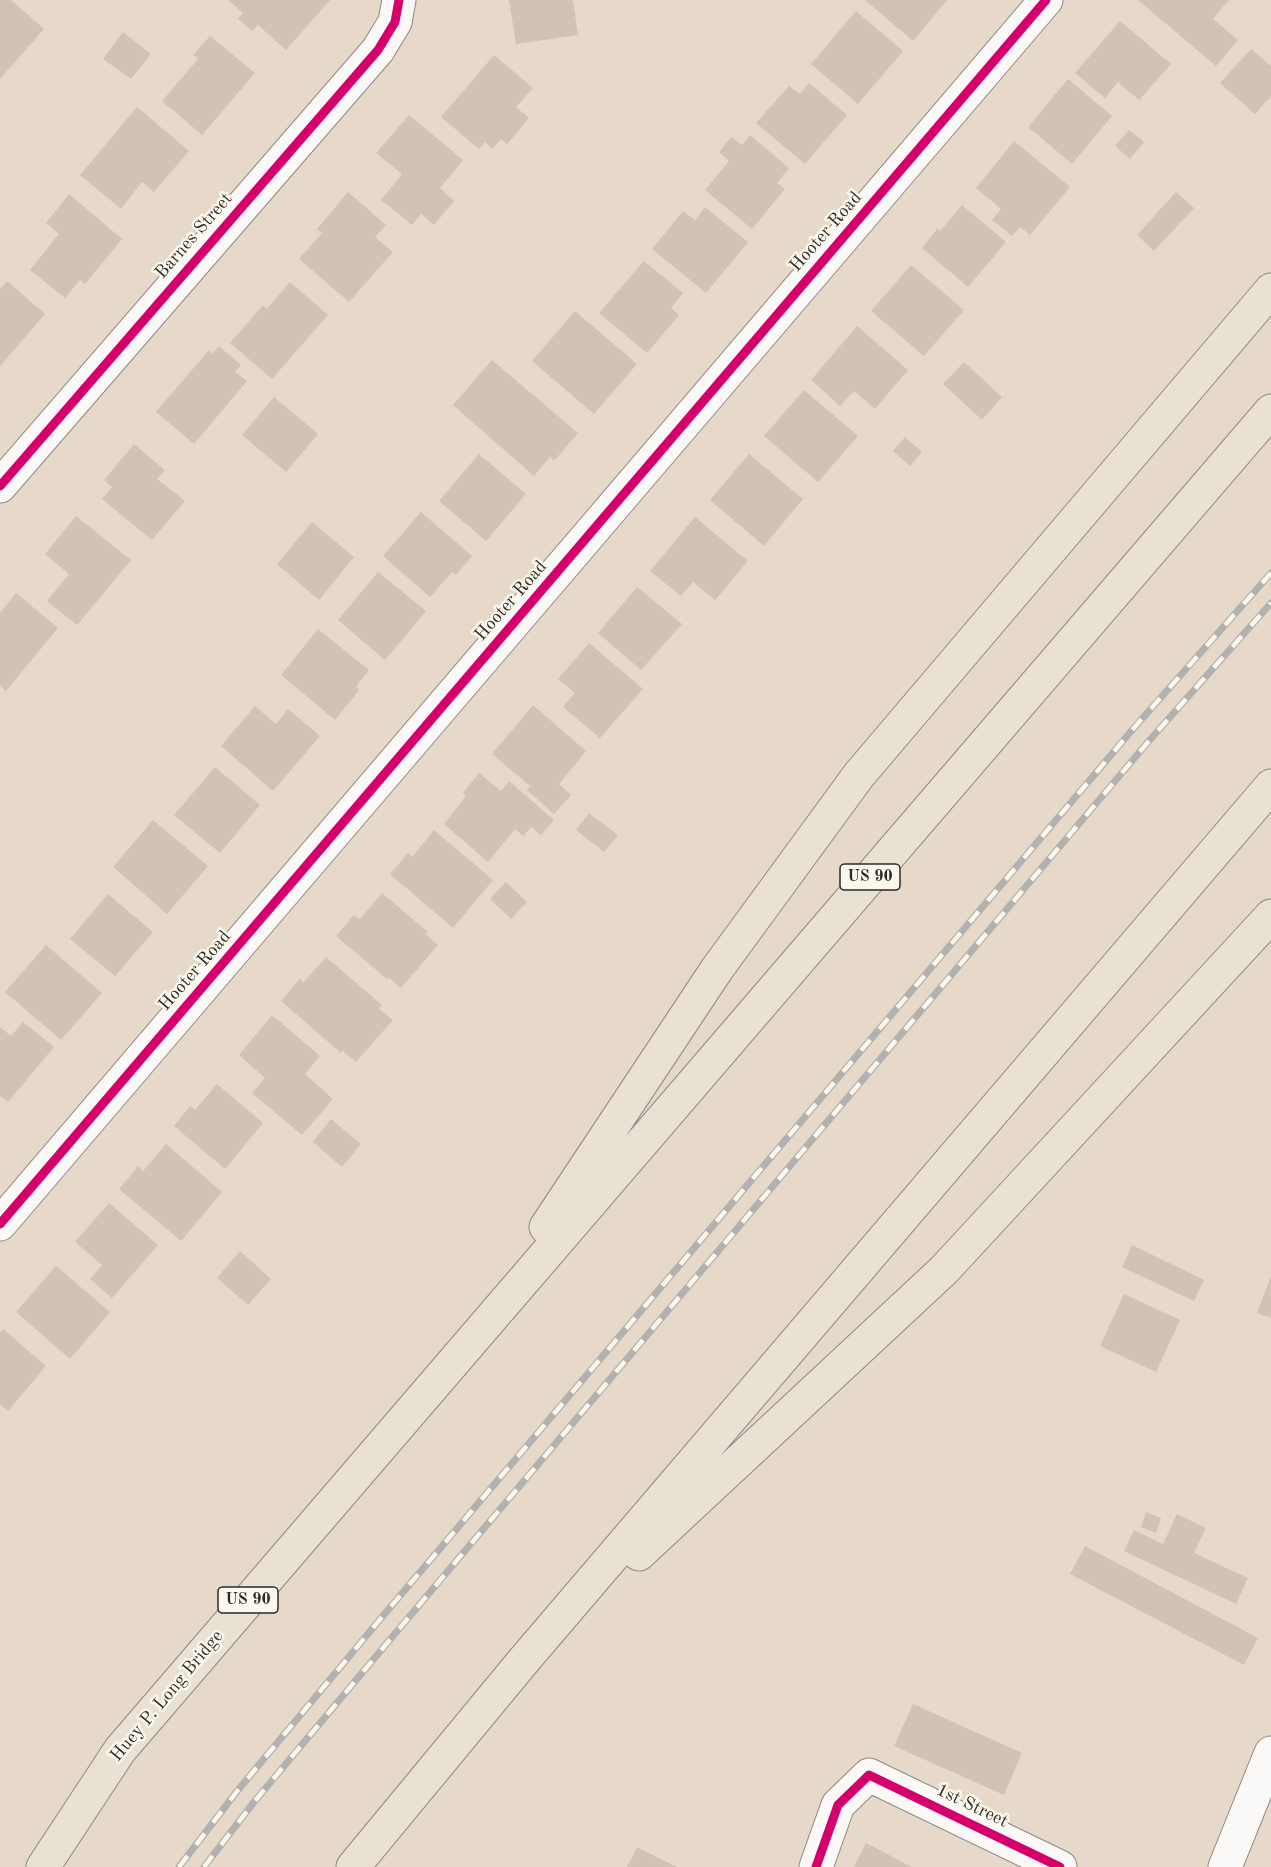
<!DOCTYPE html>
<style>
body{margin:0}
canvas{display:block;background:#e7d9c9}
</style>
<canvas width="1271" height="1867"></canvas>
<script>
const c = document.querySelector('canvas').getContext('2d');
c.lineJoin = 'round';
function fillPath(path, color) {
  c.fillStyle = color;
  c.fill(path, 'evenodd');
}
function trace(path, color, width, dash) {
  c.strokeStyle = color;
  c.lineWidth = width;
  c.lineCap = dash ? 'butt' : 'round';
  c.setLineDash(dash || []);
  c.stroke(path);
}
function drawText(font, color, halo, rows, align = 'center') {
  c.font = font + ' "Old Standard TT",serif';
  c.lineWidth = 5;
  c.setLineDash([]);
  c.textBaseline = 'middle';
  c.strokeStyle = halo;
  c.fillStyle = color;
  for (const [text, x, y, turn = 0] of rows) {
    c.save();
    c.translate(x, y);
    c.rotate((+turn || 0) * Math.PI / 180);
    c.textAlign = isNaN(turn) ? turn : align;
    if (halo) c.strokeText(text, 0, 0);
    c.fillText(text, 0, 0);
    c.restore();
  }
}
const building = new Path2D(`
 M0,0H11L44,29L0,79Z
 M228,0H330L286,50L258,25L252,31L238,19L243,13Z
 M509,0H573L578,35L516,44Z
 M865,0H947L913,41Z
 M1138,0H1229L1213,19L1238,40L1216,66Z
 M856,11L903,51L858,104L811,64Z
 M1120,21L1171,64L1139,100L1118,82L1105,98L1075,73Z
 M123,32L151,54L131,79L103,59Z
 M210,36L255,73L202,135L162,101L198,59L193,55Z
 M1251,49L1271,66V96L1255,114L1220,83Z
 M494,55L533,88L516,107L529,118L507,144L501,139L492,149L485,142L479,149L441,117Z
 M1068,79L1112,116L1072,164L1028,127Z
 M809,83L847,115L805,164L756,123L789,86L800,94Z
 M137,107L189,151L154,192L142,182L121,209L80,175Z
 M409,115L463,160L440,188L454,201L434,225L421,214L412,225L381,200L402,174L376,153Z
 M1129,130L1144,142L1130,159L1115,146Z
 M750,135L789,168L777,183L785,189L752,229L705,190L729,161L719,152L731,137L742,145Z
 M1014,141L1070,187L1030,235L1020,227L1012,236L992,220L1001,209L976,188Z
 M348,192L386,225L375,237L393,252L349,302L299,259L322,233L317,229Z
 M1176,192L1194,208L1154,251L1137,235Z
 M69,194L122,239L85,284L80,280L65,298L30,270L59,234L46,223Z
 M962,205L1006,242L968,287L922,248L937,229L940,231Z
 M705,207L748,242L706,293L652,249L683,211L695,220Z
 M644,261L683,293L671,308L679,315L647,353L599,313Z
 M911,265L964,310L924,356L871,311Z
 M7,281L45,314L0,366V289Z
 M290,282L328,315L272,379L230,343L263,305L267,309Z
 M575,311L637,364L594,414L532,361Z
 M857,326L908,370L875,409L854,391L840,406L811,380Z
 M219,346L241,365L235,372L247,381L194,444L156,412L209,350L212,354Z
 M492,360L578,433L554,461L550,457L534,476L453,405Z
 M964,362L1002,397L982,420L943,384Z
 M804,390L858,436L818,482L764,436Z
 M274,397L318,434L286,472L242,435Z
 M905,437L922,452L910,466L893,451Z
 M134,444L165,470L157,479L185,501L152,540L102,499L112,487L104,480Z
 M479,454L526,494L486,541L439,501Z
 M749,454L803,499L764,546L710,500Z
 M421,512L472,556L456,575L452,572L430,597L383,556Z
 M76,516L131,560L77,625L47,601L69,574L45,554Z
 M695,517L748,561L715,600L693,582L681,596L650,571Z
 M312,522L354,557L319,600L277,564Z
 M378,572L426,611L385,660L338,620Z
 M637,587L682,624L641,670L598,633Z
 M16,593L58,628L6,691L0,686V613Z
 M318,629L369,670L356,687L359,690L335,720L281,675Z
 M589,643L643,689L600,738L563,707L575,693L558,679Z
 M533,705L586,751L559,784L571,795L554,814L527,790L530,786L492,754Z
 M255,706L276,724L288,709L320,736L273,791L221,746Z
 M215,767L260,805L220,853L174,815Z
 M479,773L501,791L509,781L554,820L541,835L531,827L523,836L515,829L488,862L444,824L466,796L463,793Z
 M589,813L618,835L604,852L576,830Z
 M153,820L208,866L167,914L113,867Z
 M434,830L493,880L453,928L390,874L408,853L412,857Z
 M506,882L527,902L511,919L490,899Z
 M382,893L428,932L425,934L438,945L401,988L389,978L387,979L336,936L354,915L360,919Z
 M108,894L153,932L115,976L70,939Z
 M46,945L102,993L61,1040L5,992Z
 M326,957L382,1005L379,1009L393,1020L356,1062L342,1050L341,1053L281,1001L300,978L303,983Z
 M272,1015L320,1056L305,1074L333,1099L302,1135L252,1093L265,1078L239,1055Z
 M23,1022L54,1047L8,1102L0,1096V1027L11,1036Z
 M217,1084L263,1123L225,1169L174,1126L190,1106L195,1110Z
 M331,1119L361,1144L342,1167L313,1142Z
 M166,1144L222,1192L181,1241L119,1189L138,1166L143,1171Z
 M109,1203L158,1245L112,1298L90,1279L102,1265L75,1242Z
 M1132,1245L1204,1280L1194,1301L1122,1267Z
 M240,1251L271,1279L248,1305L217,1278Z
 M56,1266L110,1312L70,1359L16,1312Z
 M1271,1276V1318L1257,1313Z
 M1124,1294L1180,1320L1156,1372L1100,1346Z
 M3,1329L46,1366L8,1411L0,1404V1333Z
 M1146,1512L1161,1518L1156,1533L1141,1527Z
 M1177,1514L1206,1528L1194,1553L1248,1578L1236,1604L1124,1551L1134,1530L1163,1544Z
 M1085,1546L1258,1638L1244,1665L1070,1574Z
 M913,1704L1022,1753L1004,1795L894,1746Z
 M866,1843L912,1867H854Z
 M637,1847L677,1867H627Z`);
const street = new Path2D(`
 M0,486L378,50L395,22L399,0
 M0,1224L1046,0
 M816,1867L838,1805L869,1775L1060,1867
 M1225,1867L1271,1753`);
const highway = new Path2D(`
 M546,1227L717,969L859,775L1271,290
 M639,1554L944,1270L1271,916
 M43,1867L120,1750L1271,411
 M353,1867L525,1659L1271,786`);
const rail = new Path2D(`
 M179,1867L238,1790L377,1623L1133,729L1271,573
 M204,1867L254,1802L393,1636L1148,742L1271,603`);
const cycleway = new Path2D(`
 M0,486L378,50L395,22L399,0
 M0,1224L1046,0
 M816,1867L838,1805L869,1775L1060,1867`);
const shields = [
 [870,877,60],
 [248,1600,60]
];
const shieldNames = [
 ["US 90",870,877],
 ["US 90",248,1600]
];
const streetNames = [
 ["Hooter Road",826,232,-49],
 ["Barnes Street",194,236,-49],
 ["Hooter Road",511,601,-49],
 ["Hooter Road",195,971,-49],
 ["Huey P. Long Bridge",167,1696,-50],
 ["1st Street",972,1806,26]
];
fillPath(building, '#d2c1b7');
trace(street, '#8e8880', 35);
trace(highway, '#8e8880', 35);
trace(street, '#fbf9f7', 33);
trace(highway, '#e9e1d4', 33);
trace(rail, '#b3b1af', 7);
trace(rail, '#fbf7ec', 4.5, [14]);
trace(cycleway, '#d6006c', 9);
for (const [x, y, w] of shields) {
  const box = new Path2D();
  box.roundRect(x - w / 2, y - 13, w, 26, 4.5);
  c.fillStyle = '#fbf7ec';
  c.fill(box);
  trace(box, '#2b2b2b', 1.5);
}
drawText('bold 16px', '#2b2b2b', null, shieldNames);
drawText('18px', '#2b2b2b', '#fbf7ec', streetNames);
</script>
